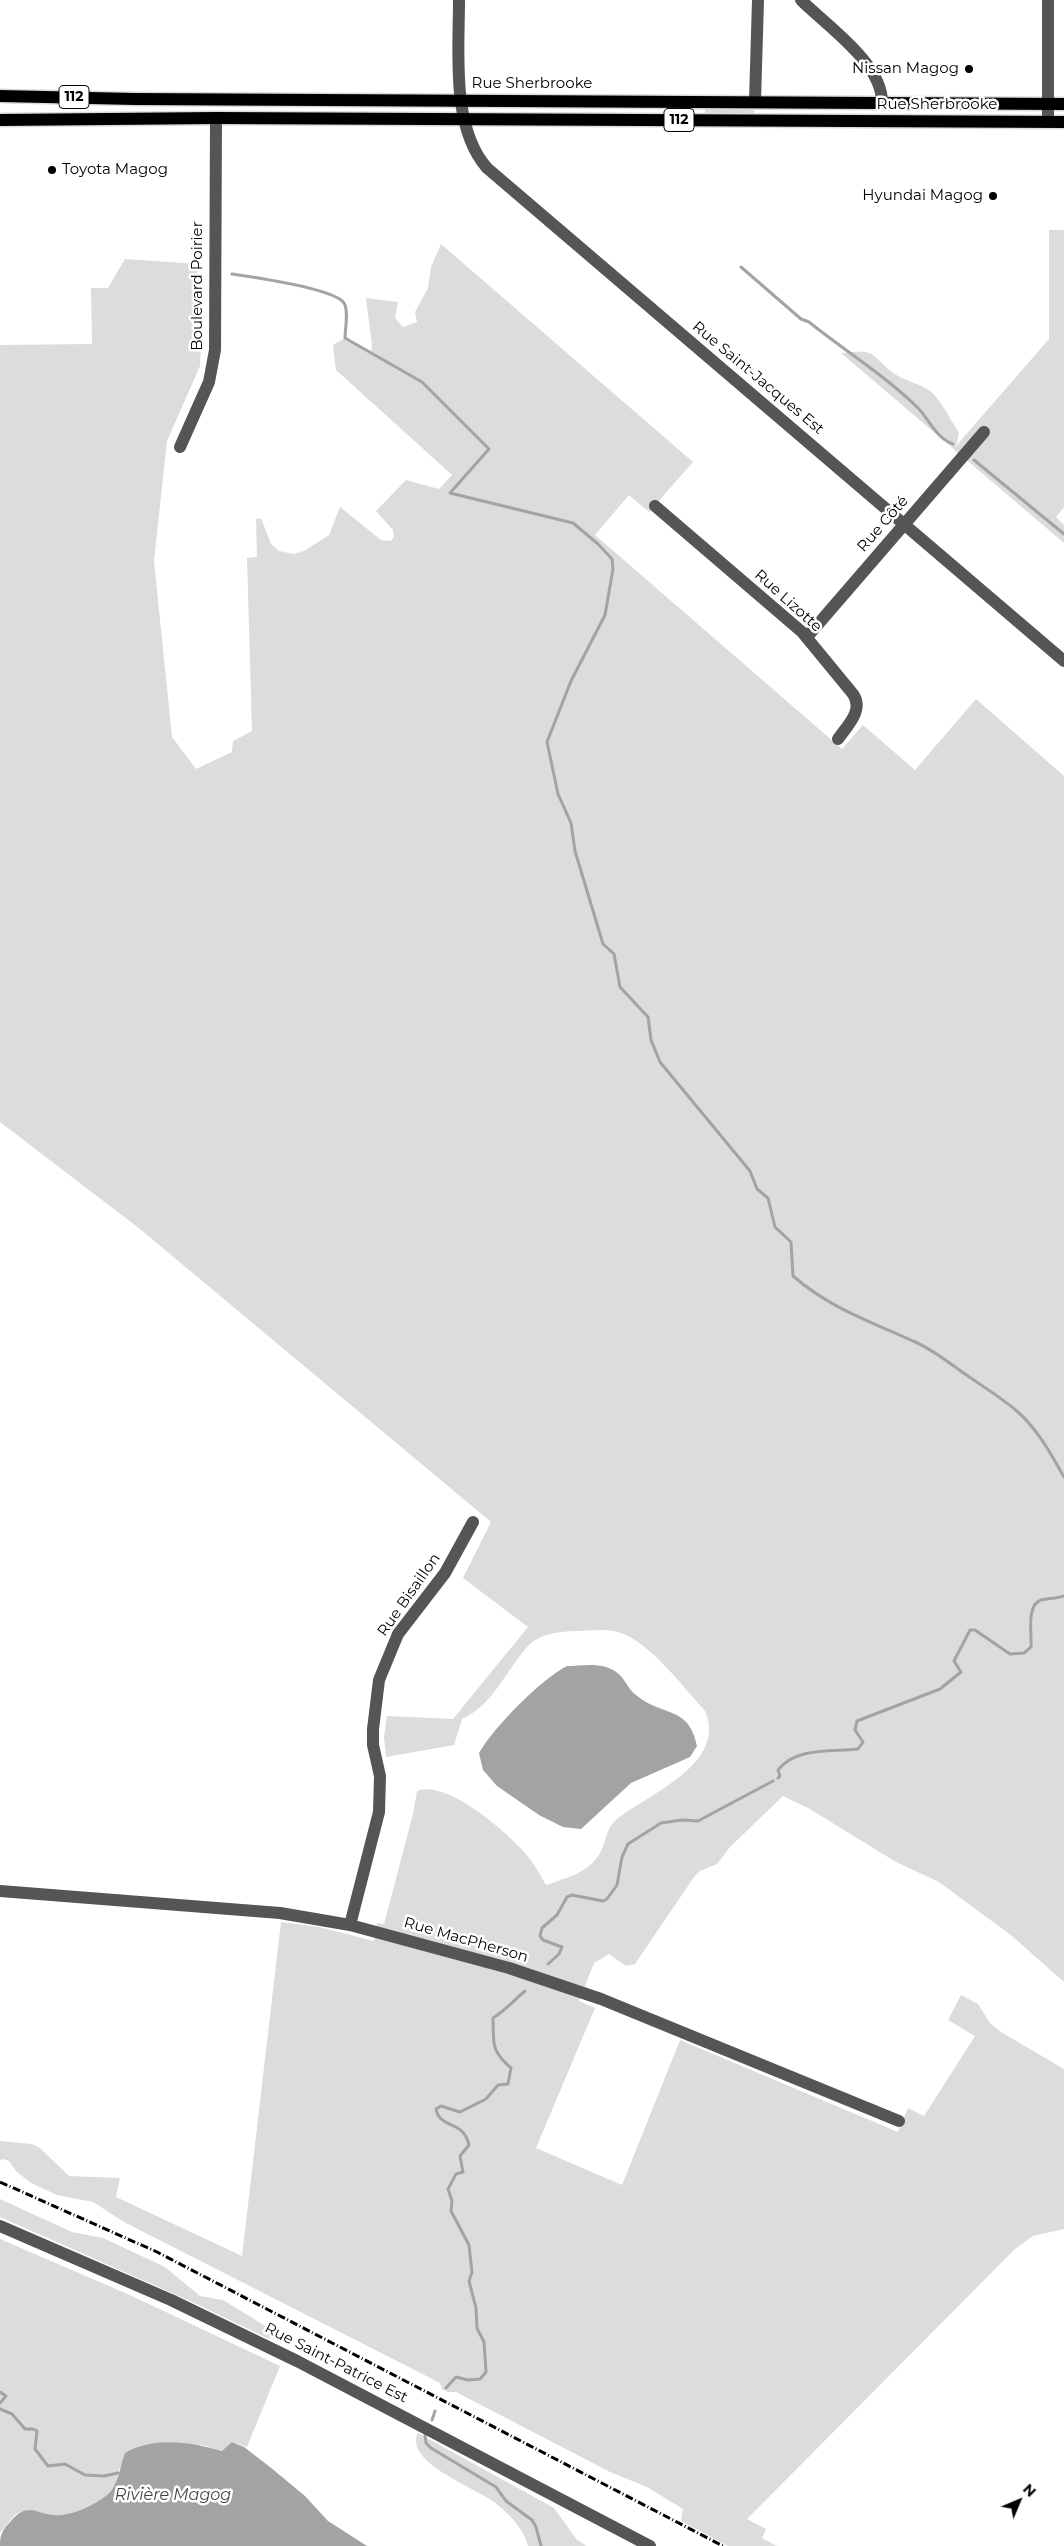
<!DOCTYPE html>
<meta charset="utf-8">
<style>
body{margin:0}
#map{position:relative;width:1064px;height:2546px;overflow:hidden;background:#fff;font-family:Montserrat,sans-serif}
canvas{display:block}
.north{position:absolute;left:994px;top:2476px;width:50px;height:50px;-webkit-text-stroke:4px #fff;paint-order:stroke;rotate:45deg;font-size:14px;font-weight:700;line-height:20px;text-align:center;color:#000}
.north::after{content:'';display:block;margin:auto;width:18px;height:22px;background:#000;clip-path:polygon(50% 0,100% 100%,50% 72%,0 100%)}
</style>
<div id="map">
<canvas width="1064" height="2546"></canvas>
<div class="north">N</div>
</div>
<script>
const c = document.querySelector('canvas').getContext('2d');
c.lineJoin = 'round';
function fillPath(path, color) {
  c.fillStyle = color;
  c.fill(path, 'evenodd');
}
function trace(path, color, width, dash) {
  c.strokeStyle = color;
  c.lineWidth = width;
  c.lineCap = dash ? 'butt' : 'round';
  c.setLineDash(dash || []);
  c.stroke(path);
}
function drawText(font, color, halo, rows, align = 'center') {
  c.font = font + ' Montserrat,sans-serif';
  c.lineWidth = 5;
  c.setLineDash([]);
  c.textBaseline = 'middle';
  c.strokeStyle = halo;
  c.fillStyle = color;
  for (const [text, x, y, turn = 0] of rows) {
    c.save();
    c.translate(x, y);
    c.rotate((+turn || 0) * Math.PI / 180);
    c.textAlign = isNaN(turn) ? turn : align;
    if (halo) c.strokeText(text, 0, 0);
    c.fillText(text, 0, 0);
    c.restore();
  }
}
const green = new Path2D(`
 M705,108H754V114H705Z
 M1049,230H1064V507L1056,517L1064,525V543L841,353C881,349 867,354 895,374C905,381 919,383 930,391C942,401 950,419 959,433L956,446L1049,339Z
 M441,244L693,462L649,512L629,495L595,535L842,749L863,725L915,770L976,699L1064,776V1982L1012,1936L939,1882L896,1862L808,1808L783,1796L730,1847L717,1864L700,1871L694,1877L635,1964L626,1966L609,1954L594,1963L579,2001L595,2008L536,2148L622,2185L680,2040L898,2132L908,2108L924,2116L975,2036L948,2020L961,1995L978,2004L990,2023L1001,2032L1064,2069V2229L1033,2236L1015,2249L747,2519L766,2529L762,2538L777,2546H728L681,2521L683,2509L647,2487L610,2472L456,2392H448L442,2389L440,2383L124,2222L93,2202L57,2195L31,2183L16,2171L9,2161L3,2159L0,2160V2141L32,2144L40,2148L69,2176L120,2178L116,2197L242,2256L281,1922L319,1927L374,1941L377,1923L384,1924L413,1814L417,1791C448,1779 512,1836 530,1859C536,1867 541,1876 546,1885C566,1878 589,1873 600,1853C607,1841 605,1829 617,1819C649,1794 728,1763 705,1711C683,1687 649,1641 618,1632C604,1628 588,1631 573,1631C557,1632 539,1634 527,1647C505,1672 494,1704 462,1719L454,1745L386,1757L384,1737L387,1716L453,1719L528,1627L463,1578L491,1522L140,1229L0,1122V345L92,344L91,288H108L125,259L197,264V301L203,303L200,366L167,441L154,561L172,737L196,769L232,752L233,741L252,731L247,558L257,557L256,519L261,518L271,544L279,551L294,554L304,551L329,535L340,507L381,540L391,541L394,536L393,530L376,511L406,480L439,489L452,475L336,370L333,345L345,338L371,353L372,345L366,298L398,302L395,318L403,327L417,322L415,312L428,288L431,267Z
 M0,2199L72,2232L103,2238L165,2267L200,2296L223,2300L272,2330V2336L269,2339L190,2301L0,2217Z
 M0,2239L132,2296L280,2366L247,2447L232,2442L223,2451L202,2445L156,2443L120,2467C118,2473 117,2480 115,2486C105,2503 67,2519 47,2515C35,2512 30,2507 18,2513C11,2517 5,2528 0,2533Z
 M418,2433L554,2508L577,2540L587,2546H528C523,2527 509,2514 494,2502C476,2488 403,2462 418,2433Z`);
const water = new Path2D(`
 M567,1666C578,1666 594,1663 606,1667C626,1674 623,1684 636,1695C662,1717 689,1705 697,1746L690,1757L631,1783L581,1829L563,1827L539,1815L497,1786L483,1770L479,1753C494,1727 541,1679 567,1666Z
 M232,2442L244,2447L270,2467L305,2496L328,2521L367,2546H0C0,2534 2,2531 10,2522C30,2498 38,2518 62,2515C79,2512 93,2506 107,2495C118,2487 120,2466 125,2453C154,2436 192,2442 222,2451Z`);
const stream = new Path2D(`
 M741,267L801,319L809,322C845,351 886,376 919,409C930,421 936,438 953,444
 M232,274C252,277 334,288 344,303C349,311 345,329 345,338L422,382L489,449L450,493L573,523L598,544L612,559L613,569L605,615L571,681L547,742L558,794L571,823L575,851L603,944L614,954L620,987L648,1017L651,1040L660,1062L750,1171L757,1189L768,1198L775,1227L791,1242L793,1276C830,1308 869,1321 913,1341C932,1349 948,1362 965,1374C982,1386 1002,1398 1018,1412C1038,1430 1051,1454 1064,1477
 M974,460L1064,534
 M778,1778L780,1776L778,1770C796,1747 831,1752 858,1749L863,1742L855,1730L857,1721L940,1689L961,1672L954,1661L970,1630H975L1010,1654L1024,1653L1031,1647C1032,1634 1026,1605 1041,1600C1048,1598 1056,1599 1064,1596
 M548,1964L559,1954L562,1947L543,1940L540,1936L542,1928L557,1915L567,1897L572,1895L603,1901L607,1899L617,1885L622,1857L628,1844L661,1823L682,1820L698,1821L773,1781
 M446,2388L456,2377L468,2380L480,2379L486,2372L484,2342L477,2328L476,2308L469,2281L472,2272L469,2245L451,2211L452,2201L448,2189L456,2174L463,2172L460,2156L469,2145C463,2119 440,2130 436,2109L441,2106L460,2112L486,2099L498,2085L508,2084L511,2068C490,2050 494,2043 493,2018C506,2010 513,2001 525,1991
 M0,2392L6,2396L0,2403
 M0,2409L12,2414L25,2429H33L37,2431L35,2449L48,2466L65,2464L85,2475L104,2476L118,2473
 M432,2420L435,2411
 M425,2435L426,2443L431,2448L496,2487L506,2501L532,2520L536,2527L541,2546`);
const minor = new Path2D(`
 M459,0C459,52 451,127 487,168L1064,661
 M801,0C827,26 882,63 882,102
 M1048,0V122
 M755,101L758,0
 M180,447L209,382L215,350L216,118
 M655,506L802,632L853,694C864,710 848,725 838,739
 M807,637L984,432
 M0,1891L280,1913L350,1925L509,1968L601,1999L899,2121
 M350,1925L379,1812L380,1776L373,1745V1729L379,1680L398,1634L445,1573L473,1522
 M0,2226L171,2300L297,2361L650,2546`);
const major = new Path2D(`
 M0,96L135,99L1064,104
 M0,120L216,118L1064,122`);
const rail = new Path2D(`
 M0,2182L157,2252L723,2546`);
const markers = [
 [969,69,5,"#000"],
 [52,170,5,"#000"],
 [993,196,5,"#000"]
];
const shields = [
 [74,97,30],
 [679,120,30]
];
const shieldNames = [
 ["112",74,97],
 ["112",679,120]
];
const poiNames = [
 ["Nissan Magog",959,69],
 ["Toyota Magog",62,170,"left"],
 ["Hyundai Magog",983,196]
];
const streetNames = [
 ["Rue Sherbrooke",532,84],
 ["Rue Sherbrooke",937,105],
 ["Boulevard Poirier",198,286,-90],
 ["Rue Saint-Jacques Est",758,378,40],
 ["Rue Côté",883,524,-49],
 ["Rue Lizotte",788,601,42],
 ["Rue Bisaillon",409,1595,-55],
 ["Rue MacPherson",466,1940,16],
 ["Rue Saint-Patrice Est",336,2363,27]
];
const waterNames = [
 ["Rivière Magog",173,2495]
];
fillPath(green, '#dcdcdc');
fillPath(water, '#a3a3a3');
trace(stream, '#a3a3a3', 3);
trace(major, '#dbdbdb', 15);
trace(minor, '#555', 12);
trace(major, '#000', 12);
trace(rail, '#000', 3, [8, 2.5, 1, 2.5]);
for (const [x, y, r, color] of markers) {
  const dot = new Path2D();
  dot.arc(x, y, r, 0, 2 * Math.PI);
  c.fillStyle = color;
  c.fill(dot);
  trace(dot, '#fff', 2);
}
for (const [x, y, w] of shields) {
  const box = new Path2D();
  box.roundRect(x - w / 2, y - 11.5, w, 23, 4);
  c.fillStyle = '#fff';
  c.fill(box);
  trace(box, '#000', 1);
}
drawText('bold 14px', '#000', null, shieldNames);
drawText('15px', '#000', '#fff', poiNames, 'right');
drawText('15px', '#000', '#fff', streetNames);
drawText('italic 16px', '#444', '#fff', waterNames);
</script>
